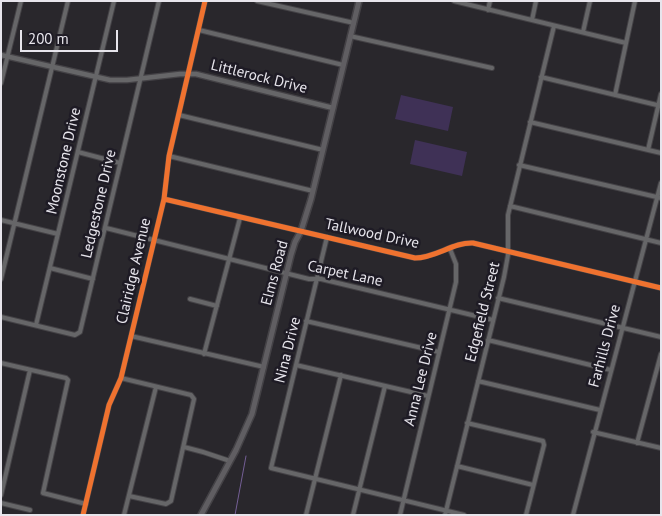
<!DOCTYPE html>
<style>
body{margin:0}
#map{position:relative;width:662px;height:516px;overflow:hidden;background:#29272c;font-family:"PT Sans",sans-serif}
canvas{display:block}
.frame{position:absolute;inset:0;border:2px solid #e7e5ec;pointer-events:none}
.scale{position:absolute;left:20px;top:30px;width:98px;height:22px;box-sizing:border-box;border:2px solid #e7e5ec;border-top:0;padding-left:6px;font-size:15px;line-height:18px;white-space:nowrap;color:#e7e5ec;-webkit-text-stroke:4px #1e1b25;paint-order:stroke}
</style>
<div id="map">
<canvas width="662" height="516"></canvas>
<div class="frame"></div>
<div class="scale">200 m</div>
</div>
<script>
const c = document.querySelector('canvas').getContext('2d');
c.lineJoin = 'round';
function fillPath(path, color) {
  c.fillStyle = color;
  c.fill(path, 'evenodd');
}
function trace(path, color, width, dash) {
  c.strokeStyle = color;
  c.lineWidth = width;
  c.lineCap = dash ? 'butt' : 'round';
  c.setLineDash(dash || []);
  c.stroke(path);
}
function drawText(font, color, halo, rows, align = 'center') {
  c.font = font + ' "PT Sans",sans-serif';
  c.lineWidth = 5;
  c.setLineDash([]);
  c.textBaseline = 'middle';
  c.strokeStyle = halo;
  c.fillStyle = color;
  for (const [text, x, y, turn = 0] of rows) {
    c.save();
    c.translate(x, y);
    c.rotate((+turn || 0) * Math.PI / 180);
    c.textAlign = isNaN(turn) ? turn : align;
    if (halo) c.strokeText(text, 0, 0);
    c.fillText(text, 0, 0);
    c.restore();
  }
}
const green = new Path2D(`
 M401,95L453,107L448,131L395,119Z
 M415,140L467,152L462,176L410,164Z`);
const stream = new Path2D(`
 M235,515L246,456`);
const minor = new Path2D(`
 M257,1L354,23
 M454,1L626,43
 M488,10L490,1
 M532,20L536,1
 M199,30L343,65
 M583,32L590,1
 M350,36L492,68
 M541,77L661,106
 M1,83L21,1
 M615,95L635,1
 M179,115L323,150
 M530,122L661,153
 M648,150L661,94
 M78,152L120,163
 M169,156L313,191
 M519,165L661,198
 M164,199L415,258C436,258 453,242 473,243L661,288
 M510,206L661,243
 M1,220L58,234
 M106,228L309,279H321L493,320
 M327,237L271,468L464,515
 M50,268L93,279
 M1,279L68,1
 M498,298L661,337
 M190,299L217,306
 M1,317L75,335L80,332L159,1
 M306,321L439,352
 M36,325L114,1
 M131,336L264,367
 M488,340L611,370
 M204,354L240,218
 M1,363L66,378L68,380L43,493L86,504
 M296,365L428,396
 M121,378L191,395L194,399L171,501L166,504L129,496
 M478,381L600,410
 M467,423L543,441L544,445L526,515
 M593,432L661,448
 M637,443L661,354
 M184,447L203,452L230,461
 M457,466L533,485
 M1,495L30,370
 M1,503L30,510
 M83,515L109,405L121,378L164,199L169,156L205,1
 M124,515L156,387
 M306,515L341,375
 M353,515L385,386
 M400,515L456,282V264L450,249
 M445,515L504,277L508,255V215L554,26
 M573,515L661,183`);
const tertiary = new Path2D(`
 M1,55L110,80H127L180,74H196L333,108`);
const secondary = new Path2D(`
 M201,515L236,450L252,414L291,255L295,242L301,231L311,199L359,1`);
const cycleway = new Path2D(`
 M164,199L415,258C436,258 453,242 473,243L661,288
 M83,515L109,405L121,378L164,199L169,156L205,1`);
const streetNames = [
 ["Littlerock Drive",259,77,14],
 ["Moonstone Drive",64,161,-77],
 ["Ledgestone Drive",99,204,-77],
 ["Tallwood Drive",372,234,12],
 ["Clairidge Avenue",134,271,-77],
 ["Elms Road",275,273,-75],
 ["Carpet Lane",345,274,12],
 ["Edgefield Street",483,312,-76],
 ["Farhills Drive",605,346,-75],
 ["Nina Drive",288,350,-76],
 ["Anna Lee Drive",421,379,-76]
];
fillPath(green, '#3f3156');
trace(stream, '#745f96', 1);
trace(minor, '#444246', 6);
trace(tertiary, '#444246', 7);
trace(secondary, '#444246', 8);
trace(minor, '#666668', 4);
trace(tertiary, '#666668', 4.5);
trace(secondary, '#605e62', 5);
trace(cycleway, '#ef722f', 5);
drawText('15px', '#e7e5ec', '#1e1b25', streetNames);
</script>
